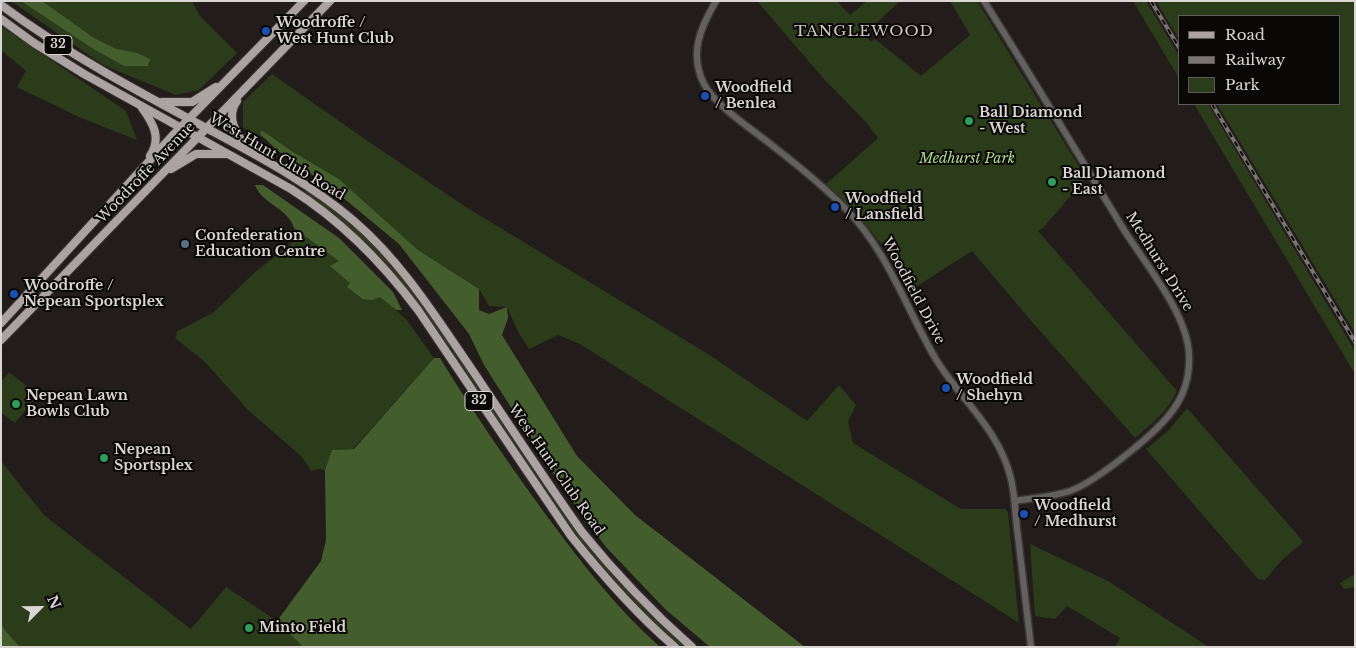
<!DOCTYPE html>
<style>
body{margin:0}
#map{position:relative;width:1356px;height:648px;overflow:hidden;background:#221c1a;font-family:"Libre Baskerville",serif}
canvas{display:block}
.frame{position:absolute;inset:0;border:2px solid #dad6d4;pointer-events:none}
.legend{position:absolute;left:1178px;top:15px;width:162px;height:90px;box-sizing:border-box;background:#0a0707;border:1px solid #5d5a59;margin:0;padding:6px 9px;list-style:none;font-size:15px;color:#dad6d4}
.legend li{display:flex;align-items:center;gap:10px;height:25px}
.legend b{width:25px;border:1px solid #5d5a59}
.north{position:absolute;left:15px;top:583px;width:50px;height:50px;-webkit-text-stroke:4px #0a0707;paint-order:stroke;rotate:67deg;font-size:14px;font-weight:700;line-height:20px;text-align:center;color:#dad6d4}
.north::after{content:'';display:block;margin:auto;width:18px;height:22px;background:#dad6d4;clip-path:polygon(50% 0,100% 100%,50% 72%,0 100%)}
</style>
<div id="map">
<canvas width="1356" height="648"></canvas>
<div class="frame"></div>
<ul class="legend">
<li><b style="height:6px;background:#aaa3a2"></b>Road</li>
<li><b style="height:6px;background:#7a7573"></b>Railway</li>
<li><b style="height:14px;background:#2a3c1a"></b>Park</li>
</ul>
<div class="north">N</div>
</div>
<script>
const c = document.querySelector('canvas').getContext('2d');
c.lineJoin = 'round';
function fillPath(path, color) {
  c.fillStyle = color;
  c.fill(path, 'evenodd');
}
function trace(path, color, width, dash) {
  c.strokeStyle = color;
  c.lineWidth = width;
  c.lineCap = dash ? 'butt' : 'round';
  c.setLineDash(dash || []);
  c.stroke(path);
}
function drawText(font, color, halo, rows, align = 'center') {
  c.font = font + ' "Libre Baskerville",serif';
  c.lineWidth = 4;
  c.setLineDash([]);
  c.textBaseline = 'middle';
  c.strokeStyle = halo;
  c.fillStyle = color;
  for (const [text, x, y, turn = 0] of rows) {
    c.save();
    c.translate(x, y);
    c.rotate((+turn || 0) * Math.PI / 180);
    c.textAlign = isNaN(turn) ? turn : align;
    if (halo) c.strokeText(text, 0, 0);
    c.fillText(text, 0, 0);
    c.restore();
  }
}
const green = new Path2D(`
 M11,1H192L200,16L237,53L199,90L176,95L103,65Z
 M757,1H837L850,15L867,1H900L866,33L870,42L875,39L921,76L970,35L950,1H977L1086,178L1043,228L1038,231L1177,391C1168,411 1152,424 1135,438L1033,323L972,251L908,292L886,250L855,211L826,184L878,138L867,123L823,78Z
 M1133,1H1146L1180,57V80Z
 M1156,1H1355V333L1217,104H1340V16H1180V41Z
 M1,26L126,111L137,140L81,118L17,87L26,71L1,50Z
 M272,74L372,144L466,207L708,354L807,421L839,385L856,405L848,422L853,443L961,509H1005L1008,512L1019,623L580,344L558,335L529,349L518,332L507,307L489,306L479,289L418,250L339,179L290,150L243,128V102Z
 M1194,104H1208L1355,351V374Z
 M302,190C313,194 322,200 332,207C373,237 405,277 433,318C439,328 447,337 452,347L448,348C406,287 366,232 301,191Z
 M294,228L340,261L406,319L434,358L353,449L332,450L325,470L317,469L311,471L302,457L248,410L205,362L175,338L177,335L176,332L214,312L254,273L293,242Z
 M454,350C506,427 556,511 618,581C639,604 662,626 686,647H680C643,614 610,579 579,540L451,352Z
 M9,372L38,395L15,423L1,413V382Z
 M1187,408L1302,540V543L1281,561L1265,580L1258,579L1146,449L1169,430Z
 M1,461L44,515L191,629L226,587L277,621L303,647H20L4,629L1,622Z
 M1030,544L1108,581L1209,647H1115L1120,638L1067,606L1055,619L1035,616Z
 M1355,574V587L1344,589L1340,583Z`);
const forest = new Path2D(`
 M21,1H42L94,38L116,49L137,53L150,59L148,66H124L92,48Z
 M263,131L290,150L339,179L418,250L479,289V310L489,314L507,307L508,318L502,335L577,456L635,515L805,647H710L665,609L606,547L561,486L484,365L469,334L399,244L335,191L277,150L261,135L260,132Z
 M255,185H263L339,238L393,292L402,310H396L380,297L372,300L363,299L347,287L350,283L330,266L339,261L294,228C288,208 262,204 255,185Z
 M434,358H440C473,412 509,464 546,515C581,562 616,608 660,647H303L277,621L321,561L326,540L325,470L332,450L354,449Z
 M1,622L4,629L20,647H1Z`);
const minor = new Path2D(`
 M716,1C700,28 689,54 704,84C715,105 750,128 769,143C795,163 822,185 845,208C887,250 905,306 934,356C959,399 999,428 1011,479C1015,495 1015,512 1017,528C1022,568 1026,607 1031,647
 M984,1C1032,77 1078,154 1124,230C1146,265 1186,312 1189,353C1190,371 1186,391 1175,407C1160,431 1097,481 1070,491C1052,497 1033,498 1014,501`);
const major = new Path2D(`
 M1,5C66,53 137,91 208,129C258,156 311,184 354,221C397,258 428,305 460,352C501,412 540,473 582,532C616,574 651,611 692,647
 M1,19L34,43L84,74L291,189C342,221 382,262 418,310L571,536C603,576 636,614 675,647
 M237,101C225,118 237,134 247,149
 M162,102H192L216,87
 M142,108C153,123 162,138 150,156
 M171,169L196,154H225
 M1,323L174,134L304,1
 M1,340L330,1`);
const rail = new Path2D(`
 M1151,1L1180,49
 M1212,104L1355,342`);
const markers = [
 [266,31,5,"#1a4fb4"],
 [705,96,5,"#1a4fb4"],
 [969,121,5,"#2e9e5b"],
 [1052,182,5,"#2e9e5b"],
 [835,207,5,"#1a4fb4"],
 [185,244,5,"#5c6f8a"],
 [14,294,5,"#1a4fb4"],
 [946,388,5,"#1a4fb4"],
 [16,404,5,"#2e9e5b"],
 [104,458,5,"#2e9e5b"],
 [1024,514,5,"#1a4fb4"],
 [249,628,5,"#2e9e5b"]
];
const shields = [
 [58,45,28],
 [479,401,28]
];
const shieldNames = [
 ["32",58,45],
 ["32",479,401]
];
const poiNames = [
 ["Woodroffe /",276,23],
 ["West Hunt Club",276,39],
 ["Woodfield",715,88],
 ["/ Benlea",715,104],
 ["Ball Diamond",979,113],
 ["- West",979,129],
 ["Ball Diamond",1062,174],
 ["- East",1062,190],
 ["Woodfield",845,199],
 ["/ Lansfield",845,215],
 ["Confederation",195,236],
 ["Education Centre",195,252],
 ["Woodroffe /",24,286],
 ["Nepean Sportsplex",24,302],
 ["Woodfield",956,380],
 ["/ Shehyn",956,396],
 ["Nepean Lawn",26,396],
 ["Bowls Club",26,412],
 ["Nepean",114,450],
 ["Sportsplex",114,466],
 ["Woodfield",1034,506],
 ["/ Medhurst",1034,522],
 ["Minto Field",259,628]
];
const streetNames = [
 ["West Hunt Club Road",277,157,31],
 ["Woodroffe Avenue",146,173,-46],
 ["Medhurst Drive",1159,262,58],
 ["Woodfield Drive",913,291,62],
 ["West Hunt Club Road",556,470,55]
];
const parkNames = [
 ["Medhurst Park",967,159]
];
const neighbourhoodNames = [
 ["TANGLEWOOD",864,32]
];
fillPath(green, '#2a3c1a');
fillPath(forest, '#435e2c');
trace(minor, '#3c3634', 9);
trace(major, '#3c3634', 10);
trace(minor, '#636060', 6);
trace(major, '#aaa3a2', 8);
trace(rail, '#7a7573', 4);
trace(rail, '#0a0707', 2, [5.5]);
for (const [x, y, r, color] of markers) {
  const dot = new Path2D();
  dot.arc(x, y, r, 0, 2 * Math.PI);
  c.fillStyle = color;
  c.fill(dot);
  trace(dot, '#0a0707', 2);
}
for (const [x, y, w] of shields) {
  const box = new Path2D();
  box.roundRect(x - w / 2, y - 9.5, w, 19, 4);
  c.fillStyle = '#0a0707';
  c.fill(box);
  trace(box, '#dad6d4', 1);
}
drawText('bold 12px', '#dad6d4', null, shieldNames);
drawText('bold 14px', '#dad6d4', '#0a0707', poiNames, 'left');
drawText('14px', '#dad6d4', '#0a0707', streetNames);
drawText('italic 14px', '#add88b', '#0a0707', parkNames);
c.letterSpacing = '1px';
drawText('15px', '#cfc7c4', '#0a0707', neighbourhoodNames);
c.letterSpacing = '0px';
</script>
